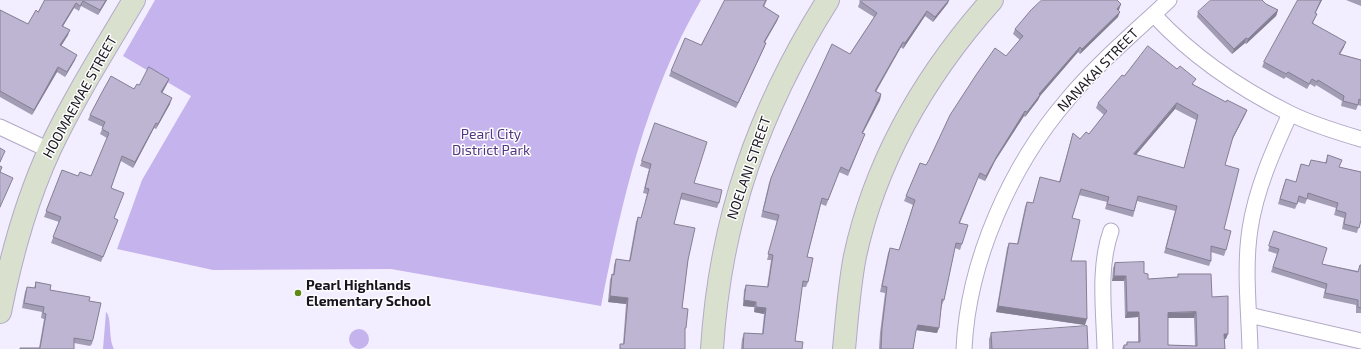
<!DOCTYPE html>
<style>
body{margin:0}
canvas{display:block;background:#f2edff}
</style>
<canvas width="1361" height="349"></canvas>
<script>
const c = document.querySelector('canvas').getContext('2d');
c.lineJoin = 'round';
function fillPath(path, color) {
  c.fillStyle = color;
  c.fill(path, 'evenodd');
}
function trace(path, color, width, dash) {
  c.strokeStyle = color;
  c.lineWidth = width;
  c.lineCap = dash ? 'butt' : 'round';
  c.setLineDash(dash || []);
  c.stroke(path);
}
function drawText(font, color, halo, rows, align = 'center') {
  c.font = font + ' "Exo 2",sans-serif';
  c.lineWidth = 3;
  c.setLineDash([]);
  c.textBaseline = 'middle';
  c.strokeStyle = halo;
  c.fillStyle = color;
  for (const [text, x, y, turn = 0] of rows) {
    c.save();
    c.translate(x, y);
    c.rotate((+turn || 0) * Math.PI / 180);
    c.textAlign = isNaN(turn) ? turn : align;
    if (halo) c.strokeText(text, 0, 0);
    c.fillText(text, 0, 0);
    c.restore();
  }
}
const green = new Path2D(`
 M155,0H701C646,94 622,201 601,306L391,269L213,270L117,249L142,180L191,96L123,56Z
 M106,312C112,317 108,338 114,349H103Z
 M349 339a10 10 0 1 1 20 0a10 10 0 1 1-20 0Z`);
const street = new Path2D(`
 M1154,15C1192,56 1239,88 1289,113C1311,124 1337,132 1361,139
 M0,127L49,150
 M1249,315L1361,341
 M964,349C968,261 1011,165 1068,99C1098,63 1135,32 1169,0
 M1105,349C1104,310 1098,268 1111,231
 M1250,349C1249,310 1244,268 1250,229C1256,189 1273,151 1290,114`);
const secondary = new Path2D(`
 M0,312C11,256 26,201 50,149C74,98 105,49 134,0
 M712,349C720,220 759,109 828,0
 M844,349C847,318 849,287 855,256C876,159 927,73 992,0`);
const wall = new Path2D(`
 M45,0H107L98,15L81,6L79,11L74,8L63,26L68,35L61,46L75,60L65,77L57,72L32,115L0,97V10L28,24L38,12Z
 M725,0H767L764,7L779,16L777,21L765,42L766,43L764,48L736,108L669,76L671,71L701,45Z
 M1298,0H1322L1315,13L1317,14L1313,23L1344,47L1340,54L1361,60V106L1358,105L1356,110L1341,106L1342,101L1316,85L1315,87L1310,84L1307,89L1286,77L1284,79L1262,67L1264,62Z
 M1346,0H1361V6Z
 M860,1L948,3L933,22L925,16L903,49L901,47L876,92L881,94L880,100L863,133V139L848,176L839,172L826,206L821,204L807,257L808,282L806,287H802L795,341L802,349H741L742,339L744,333L762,334L764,314L754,312V307L743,306L744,290L746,285L767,287L771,260H767L777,221L761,217L769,183L783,150L850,54L874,17L858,7Z
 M1118,1L1121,4L1118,10V17L1080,54L1078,52L1040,96L1038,100L1025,117L1024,116L995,161L985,181L978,178L960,223L962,244L960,250L955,248L944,300L942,305L937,333L916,330L913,349H879L880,333L885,293L880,292L888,253L890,248L899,250L913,205L904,201L920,163L926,165L1006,56L1020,40L1013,34L1015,29Z
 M1266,4L1278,10L1276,16L1246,44L1245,43L1232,54L1197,17L1198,12Z
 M1124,76L1194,84V85L1226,102L1247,110L1245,115L1232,140L1225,165L1224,229L1226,250L1224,256L1211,252V261L1209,266L1164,253L1175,211L1137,201L1133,217L1105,209L1107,202L1079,195L1072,218L1071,261L1085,325L996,312L1007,248L1009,243L1017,244L1025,207L1027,202L1033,203L1040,177L1059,182L1073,133L1080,139L1089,134L1104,115L1096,108L1098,103ZM1175,109L1196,120L1184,168L1136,155Z
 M169,79L167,84L162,93L170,104L156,129L154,128L133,168L121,161L111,188L114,218L118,220L101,262L51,243L59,222L44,217L62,170L78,176H91L107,138L100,134L103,127L88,120L90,115L139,85Z
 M655,123L694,183L719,203L717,208L680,199L674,224L688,260L682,308L685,333L623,344L626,304L608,302L610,280L612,274L613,275L614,265L616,259L629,261L636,222L638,217L641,218L647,194L643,193L649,169L640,166Z
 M1328,155L1339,167L1361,172V222H1360L1357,233L1342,229L1344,218L1334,215L1336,208L1307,199L1305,204L1298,202L1295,209L1278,204L1284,184L1296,182L1301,164L1309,166L1325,163Z
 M1274,231L1322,264L1358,271L1360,265H1361V313H1356V305L1323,298L1325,289L1271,272L1277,254L1268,251Z
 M1115,263L1144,273L1148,279L1178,277V274L1212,297L1226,339H1224L1225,349H1122L1124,345H1126L1127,342H1138V317L1125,318L1124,281H1112L1113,268ZM1168,318H1194L1195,346L1168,345Z
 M36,282L50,290L89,301L101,303L92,344L90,346L74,343L39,348L44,319L41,318L42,312L22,308L25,292L27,287L34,288Z
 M991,333L1088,349H989V339Z`);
const shadedWall = new Path2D(`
 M106,0H107L98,15L100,10Z
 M949,0L948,3L933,22L935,17Z
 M1321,0H1322L1313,18L1315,13Z
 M76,3L74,8L60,31L62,26Z
 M1121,4L1119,10L1115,14L1117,9Z
 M1278,10L1276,16L1246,44L1248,39Z
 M927,11L925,16L903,49L905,43Z
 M1120,12L1118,17L1080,54L1082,49Z
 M779,16L777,21L762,47L764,42Z
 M70,30L68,35L58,51L60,45Z
 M1246,38L1245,43L1232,54L1234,49Z
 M903,42L901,47L873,96L875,91Z
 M1346,42L1344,47L1337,59L1339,54Z
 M766,43L764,48L736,108L738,103Z
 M1080,47L1078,52L1040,96L1038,100L1025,117L1027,112L1039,94Z
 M77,55L75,60L65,77L67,72Z
 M58,67L57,72L32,115L34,110Z
 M169,79L167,84L160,97L161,92Z
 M881,94L880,100L860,138L862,133Z
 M172,98L170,104L156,129L158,124Z
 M1177,103L1175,109L1132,159L1134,154Z
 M1247,110L1245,115L1231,142L1233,137Z
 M1025,111L1024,116L995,161L985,181L986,176L997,156Z
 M156,123L154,128L133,168L135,162Z
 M1114,276H1126L1124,281H1112Z
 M610,296L628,298L626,304L608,302Z
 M744,300L756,302L754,307L743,306Z
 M998,306L1087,319L1085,325L996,312Z
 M756,307L766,308L764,314L754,312Z
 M1127,312H1139L1138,317L1125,318Z
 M1196,312L1194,318H1166L1168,313Z
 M918,325L939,328L937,333L916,330Z
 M1224,334H1228L1226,339H1222Z`);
const building = new Path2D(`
 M45,0H106L100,10L83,1L80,6L76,3L62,26L70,30L60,45L77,55L67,72L58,67L34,110L0,91V10L28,24L36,10L38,12Z
 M725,0H766L763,6L779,16L764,42L766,43L738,103L671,71L685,38L701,45Z
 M861,0H949L935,17L927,11L905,43L903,42L875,91L881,94L862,133L865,134L849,171L841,167L828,200L822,198L807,257L813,258L808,282L803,281L795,341L803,342L802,349H743L744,333L763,334L766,308L756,307V302L744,300L746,285L768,287L773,255L768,254L779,215L763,211L771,178L783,150L832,44L850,54L877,13L860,1Z
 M1042,0H1117L1121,4L1117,9L1120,12L1082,49L1080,47L1039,94L1040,95L1027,112L1025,111L997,156L986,176L980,173L959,223L968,225L962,244L956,243L944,300L942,299L939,328L918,325L916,331L913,349H881L882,328L887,287L882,286L890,248L899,250L915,200L906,196L920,163L926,165L929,160L950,115L976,75L995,48L1006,56L1023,36L1015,29L1031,10Z
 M1211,0H1262L1266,4L1278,10L1248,39L1246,38L1234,49L1198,12Z
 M1298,0H1321L1315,13L1317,14L1312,23L1346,42L1339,54L1361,60V100L1359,99L1358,105L1343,101L1344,96L1318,80L1317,82L1312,79L1309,84L1288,72L1286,74L1264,62Z
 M1148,46L1177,69L1180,66L1196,79L1192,84L1226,102L1227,100L1247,110L1233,137L1225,165L1239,169L1224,229L1231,231L1226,250L1211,246V261L1166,248L1177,206L1138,196L1134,211L1107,204L1109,197L1081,189L1072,218L1080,220L1071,261H1086L1087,319L998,306L1009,243L1018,244L1027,202L1033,203L1040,177L1060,182L1073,133L1080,139L1086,132L1089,134L1107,111L1098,103L1122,75L1124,76ZM1177,103L1198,115L1184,168L1134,154Z
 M149,67L169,79L161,92L172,98L158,124L156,123L135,162L122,156L111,188L124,193L114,218L118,220L103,257L53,237L61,217L46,211L62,170L78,176L80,172L91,176L109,133L102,129L105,122L90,115L101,94L111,76L134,89L137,84L139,85Z
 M655,123L707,142L694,183L722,190L719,203L682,193L674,224L695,228L688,260L682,308L688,309L686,328H685V349H620V344H624L628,298L610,296L612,274L614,275L616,259L630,261L638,217L641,218L649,189L645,188L651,164L642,161Z
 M0,148L5,151L0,162Z
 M1328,155L1342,160L1339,167L1361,172V220L1359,228L1344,224L1346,213L1336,210L1338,203L1308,193L1307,199L1299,196L1297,204L1280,199L1286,179L1296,182L1301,164L1309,166L1311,160L1326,163Z
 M0,166L2,167L0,172L13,178L0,207Z
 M1274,231L1327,248L1322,264L1358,272L1360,265H1361V308L1358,307V300L1325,293L1327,284L1273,267L1279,249L1269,246Z
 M1144,262V273L1148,274V279L1178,277V274H1211L1212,297L1228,296V334H1224L1225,349H1124V345H1127V342H1140L1139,312H1127L1126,276H1114L1115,263ZM1196,312L1197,346L1168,345V313Z
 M36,282L51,285L50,290L90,297L89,301L101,303L93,339L92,341L74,338V349H20V348H40L46,314L43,313L44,307L24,303L27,287L35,288Z
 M1087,326L1088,349H992L991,333Z`);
const markers = [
 [298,293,4,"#5f8a18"]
];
const streetNames = [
 ["NANAKAI STREET",1098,70,-46],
 ["HOOMAEMAE STREET",80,97,-61],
 ["NOELANI STREET",749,168,-71]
];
const parkNames = [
 ["Pearl City",491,134],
 ["District Park",491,150]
];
const poiNames = [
 ["Pearl Highlands",306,285],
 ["Elementary School",306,301]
];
fillPath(green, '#c5b3ee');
trace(street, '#b2aac6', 17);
trace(secondary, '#b2aac6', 24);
trace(street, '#fff', 15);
trace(secondary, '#d9e1ce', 22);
fillPath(wall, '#a39cb5');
fillPath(shadedWall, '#857f93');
fillPath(building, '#beb5d2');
trace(building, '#857f93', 1);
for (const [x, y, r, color] of markers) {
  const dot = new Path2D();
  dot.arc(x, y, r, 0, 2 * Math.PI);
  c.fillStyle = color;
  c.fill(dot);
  trace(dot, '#fdfdfd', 1.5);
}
drawText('14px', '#18141f', '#fdfdfd', streetNames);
drawText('14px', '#533780', '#fdfdfd', parkNames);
drawText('bold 14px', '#18141f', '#fdfdfd', poiNames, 'left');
</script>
